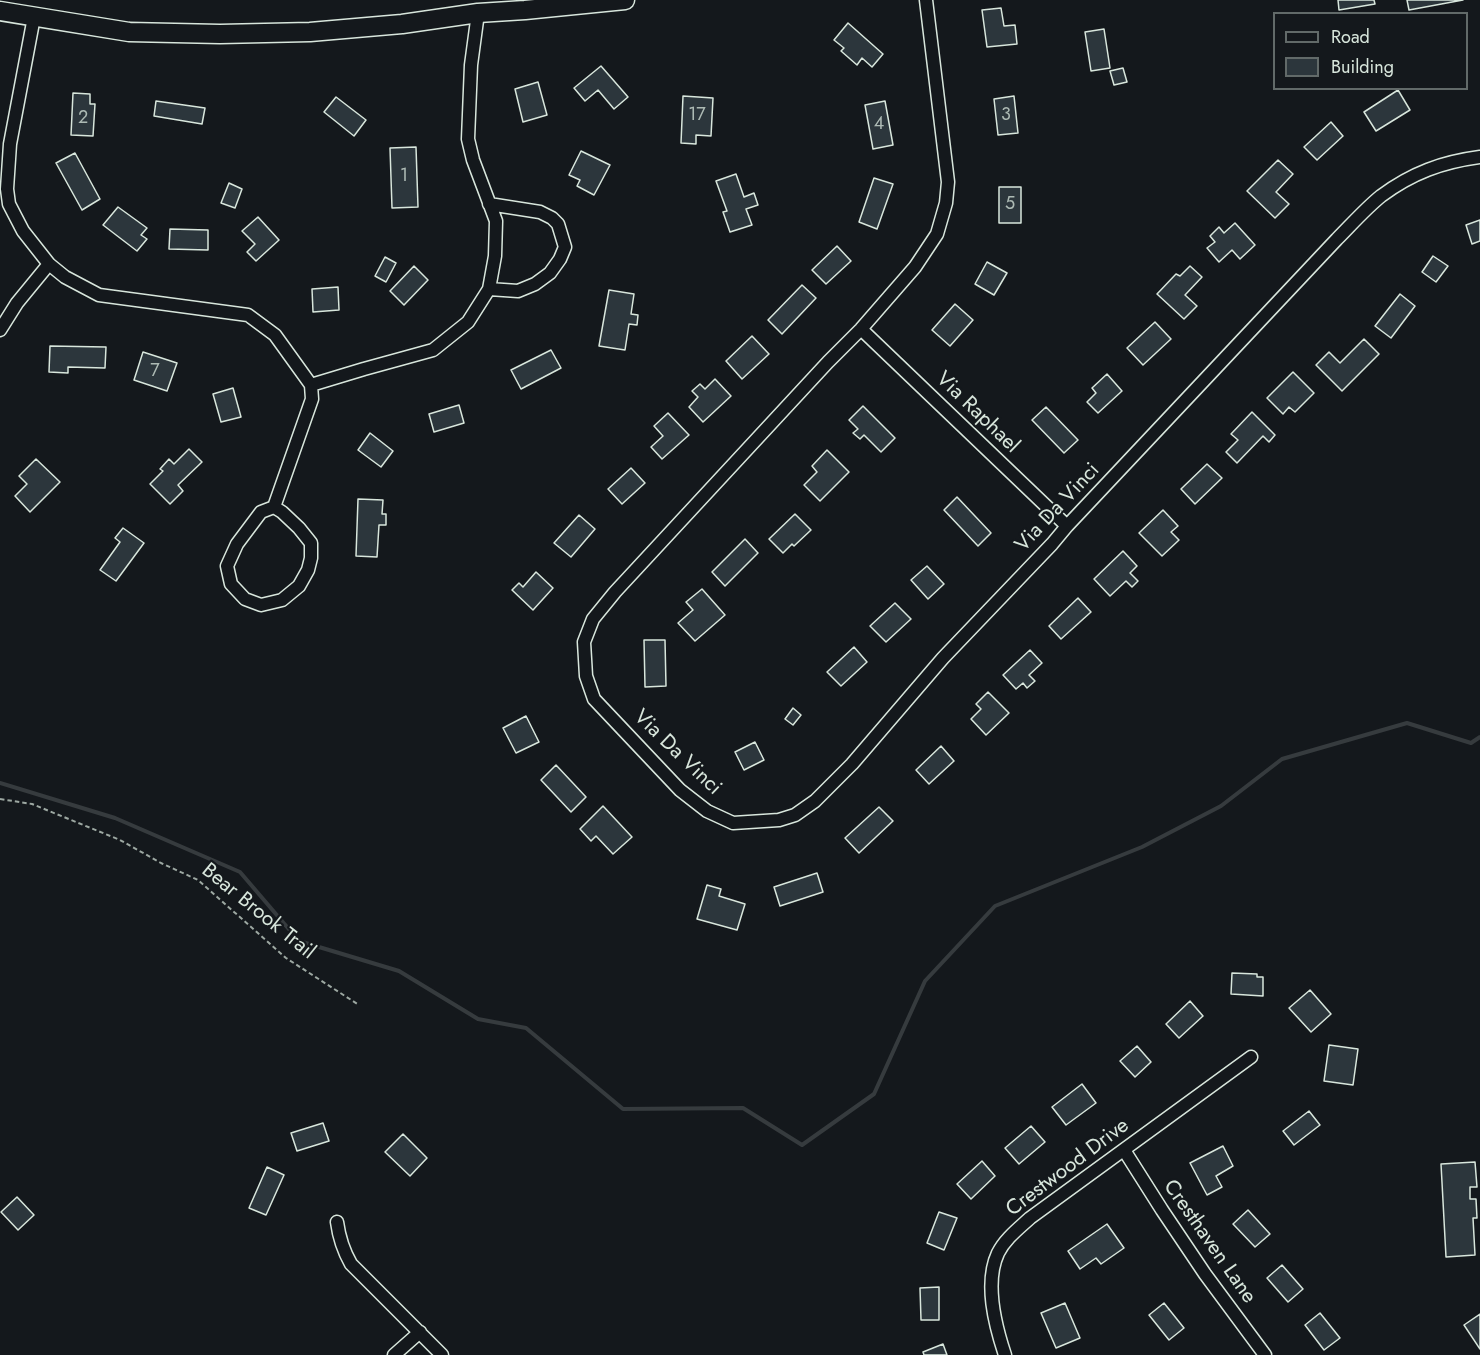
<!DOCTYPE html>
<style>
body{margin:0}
#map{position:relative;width:1480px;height:1355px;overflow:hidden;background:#14181c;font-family:Jost,sans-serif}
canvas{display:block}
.legend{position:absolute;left:1273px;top:12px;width:195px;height:78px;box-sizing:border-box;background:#14181c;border:2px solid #626a69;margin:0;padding:8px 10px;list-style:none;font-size:18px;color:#d8e6dc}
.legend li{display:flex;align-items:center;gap:12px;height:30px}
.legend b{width:30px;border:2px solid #626a69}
</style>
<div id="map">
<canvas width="1480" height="1355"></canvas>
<ul class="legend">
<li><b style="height:8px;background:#14181c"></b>Road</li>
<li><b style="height:16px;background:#2c363c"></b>Building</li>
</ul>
</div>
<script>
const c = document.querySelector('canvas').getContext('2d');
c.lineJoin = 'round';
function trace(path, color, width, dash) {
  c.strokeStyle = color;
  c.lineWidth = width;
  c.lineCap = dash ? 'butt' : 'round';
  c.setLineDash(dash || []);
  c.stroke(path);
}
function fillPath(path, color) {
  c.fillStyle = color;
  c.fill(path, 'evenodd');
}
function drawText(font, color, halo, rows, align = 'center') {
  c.font = font + ' Jost,sans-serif';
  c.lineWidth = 4.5;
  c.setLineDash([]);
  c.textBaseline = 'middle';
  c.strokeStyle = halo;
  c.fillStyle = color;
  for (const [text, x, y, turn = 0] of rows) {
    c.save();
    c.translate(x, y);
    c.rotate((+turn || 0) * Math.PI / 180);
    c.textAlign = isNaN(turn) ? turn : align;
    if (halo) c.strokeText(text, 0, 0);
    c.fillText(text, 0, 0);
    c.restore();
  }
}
const stream = new Path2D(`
 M0,783L115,818L240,872L299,941L399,971L478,1019L526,1028L623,1109L743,1108L802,1145L874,1094L925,981L995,906L1142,847L1221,806L1282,759L1407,723L1471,743L1480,737`);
const building = new Path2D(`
 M1338,0H1374L1375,4L1339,10Z
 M1407,0H1463L1409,10Z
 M1001,8L1004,26L1015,25L1017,44L987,47L982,10Z
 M848,23L883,54L872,67L862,58L857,65L841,51L844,48L834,40Z
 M1104,29L1110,68L1091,71L1085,32Z
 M601,66L628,97L614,109L598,90L585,101L574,88Z
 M1123,68L1127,82L1114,85L1110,71Z
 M538,82L547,115L523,122L515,89Z
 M1398,90L1410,110L1376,131L1364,112Z
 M73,93L90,94V104H95L93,136L71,135Z
 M683,96L713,98L711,136L696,135V144L681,143Z
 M1014,96L1018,133L998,135L994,99Z
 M336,97L366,120L354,136L324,112Z
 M156,101L205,108L202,124L154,116Z
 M885,101L893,145L873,149L865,105Z
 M1331,122L1343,136L1317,160L1304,147Z
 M416,147L418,207L392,208L390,148Z
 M581,151L610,165L594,195L577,186L580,180L569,175Z
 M75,153L100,199L82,210L56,163Z
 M1278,160L1293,174L1276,192L1289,204L1275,218L1247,191Z
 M736,174L744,197L754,193L758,205L746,209L752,225L730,232L723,212L727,211L716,181Z
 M874,178L893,184L877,229L859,222Z
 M229,183L242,189L235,208L221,203Z
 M999,187H1021V223H999Z
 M118,207L147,228L141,235L147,239L137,251L103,225Z
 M258,217L279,240L256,261L247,252L255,244L242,231Z
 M1480,220V241L1472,244L1466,225Z
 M1235,223L1255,245L1240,259L1232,250L1219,262L1207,248L1215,242L1210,236L1219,227L1224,233Z
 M170,229L208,230V250L169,249Z
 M837,246L851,261L826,284L812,270Z
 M1433,256L1448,266L1436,282L1422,272Z
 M385,257L396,263L386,282L375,276Z
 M987,262L1007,273L994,295L975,284Z
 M414,266L428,280L404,305L390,291Z
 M1190,266L1202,277L1185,295L1197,306L1184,319L1157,294L1176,274L1180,276Z
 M802,285L816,298L782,334L768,320Z
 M338,287L339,310L313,312L312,289Z
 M609,290L634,294L631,314L638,315L637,325L629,324L625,350L599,346Z
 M1400,294L1415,306L1391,338L1375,326Z
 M955,304L973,320L950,346L932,330Z
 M1155,322L1171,339L1143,365L1127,348Z
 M752,336L769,354L742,379L726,361Z
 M1364,339L1379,354L1342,391L1316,365L1329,352L1340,363Z
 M50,346L106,347L105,368L68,367V373L49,372Z
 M551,350L561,368L521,389L511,370Z
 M143,352L177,363L167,391L134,380Z
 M1293,372L1314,393L1295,412L1289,407L1283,414L1267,398Z
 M1107,374L1122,391L1098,413L1087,402L1096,393L1092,388Z
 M715,379L731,396L703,422L689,407L698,397L692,391L700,384L705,389Z
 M233,388L241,417L221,422L213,394Z
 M459,405L464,423L434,432L429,414Z
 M863,406L895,438L881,452L864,435L860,439L853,433L858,429L849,420Z
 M1046,407L1078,440L1064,453L1032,420Z
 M1252,412L1275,435L1269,442L1263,436L1237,463L1226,452L1238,440L1231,434Z
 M668,413L689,435L662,459L651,447L663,436L654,426Z
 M370,433L393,451L381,467L358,450Z
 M189,449L202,462L178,485L183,491L170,504L150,484L163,471L160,469L169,459L174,464Z
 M827,450L849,472L820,501L804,485L817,472L812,466Z
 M36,459L60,482L30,512L15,496L27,484L19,476Z
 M1207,464L1222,478L1195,504L1181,489Z
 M631,468L645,483L622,504L608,489Z
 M957,497L991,533L978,546L944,510Z
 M358,499L383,500L382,514H386V525H379L377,557L356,556Z
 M1163,510L1178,526L1171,532L1179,540L1162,556L1139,533Z
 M795,514L811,530L794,546L792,544L783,553L769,539Z
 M579,515L595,529L571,557L554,543Z
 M123,528L144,543L116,581L100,570L120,542L115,538Z
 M745,539L758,553L725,586L712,572Z
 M1123,551L1137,566L1130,573L1138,581L1132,587L1126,581L1110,596L1094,579Z
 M927,566L944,584L928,599L911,580Z
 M536,572L553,588L533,610L512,590L519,583L523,587Z
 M702,589L725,615L695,641L678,623L693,610L686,602Z
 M1078,598L1091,612L1061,639L1049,626Z
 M895,603L911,619L886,642L870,626Z
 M644,640H665L666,686L645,687Z
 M854,647L867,662L841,686L827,672Z
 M1030,650L1042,663L1029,675L1035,681L1027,688L1023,683L1016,689L1003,675Z
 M988,692L1009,713L986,735L971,719L981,709L976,704Z
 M793,708L801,715L793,725L785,719Z
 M526,716L539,742L516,753L503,728Z
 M755,742L764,760L744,770L735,752Z
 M941,746L954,761L929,784L916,770Z
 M556,765L586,797L571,812L541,780Z
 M603,806L632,837L613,854L596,836L591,841L580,829Z
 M879,807L893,821L859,853L845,838Z
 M817,873L823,892L780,906L774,887Z
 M707,885L721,889L719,896L745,904L737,930L697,919Z
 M1232,973L1257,974V977H1263V996L1231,994Z
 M1310,990L1331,1014L1311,1032L1289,1008Z
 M1190,1001L1203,1016L1179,1038L1166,1024Z
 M1329,1045L1358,1049L1353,1085L1324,1081Z
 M1137,1046L1151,1062L1135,1077L1120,1061Z
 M1082,1084L1096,1103L1066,1125L1052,1107Z
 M1309,1111L1320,1125L1294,1145L1283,1131Z
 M323,1123L329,1141L297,1151L291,1133Z
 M1031,1126L1045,1142L1019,1164L1005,1148Z
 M403,1134L427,1158L410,1176L385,1152Z
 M1223,1146L1233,1166L1216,1176L1222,1187L1207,1195L1190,1163Z
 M982,1161L995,1176L971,1199L957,1184Z
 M1475,1162L1477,1187H1470V1199H1476L1477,1218H1473L1475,1255L1446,1257L1441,1164Z
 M267,1167L284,1175L266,1215L249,1208Z
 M17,1197L34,1215L18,1230L1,1212Z
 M1248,1210L1270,1234L1255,1247L1233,1224Z
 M939,1212L957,1218L944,1250L927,1243Z
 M1107,1224L1124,1248L1101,1264L1096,1258L1080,1269L1068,1251Z
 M1282,1265L1303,1289L1288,1302L1267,1278Z
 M939,1287V1320H921L920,1288Z
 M1065,1303L1080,1338L1056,1348L1041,1313Z
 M1164,1303L1184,1328L1169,1340L1149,1315Z
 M1320,1313L1340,1338L1324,1350L1305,1325Z
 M1480,1314V1349L1464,1325Z
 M943,1344L947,1355H924L923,1352Z`);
const path = new Path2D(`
 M0,799L32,804L120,840L161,863L198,880L286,958L359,1005`);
const street = new Path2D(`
 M926,0L948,182L946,203L937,234L915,267L861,329L828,362L615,592L593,619L584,642L586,676L594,699L680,790L707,811L733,823L779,820L795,815L815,801L852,764L943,658L1052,544L1067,526L1337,239C1351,225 1365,209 1381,196C1412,173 1442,162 1480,157
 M34,17L10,144L7,189L9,204L23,231L49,264L65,277L99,295L248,315L275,335L311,385L312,399L274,507
 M489,204L540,212L552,218L558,224L565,247L560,259L550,273L535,284L518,291L489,289
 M861,329L1067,526
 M0,330L17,303L49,264
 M311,385L364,369L433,350L468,322L489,289L495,256L496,221L473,160L468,139L471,65L478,13
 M274,507L282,512L299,528L311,543V558L308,570L299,586L282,600L261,605L245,599L231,584L227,566L237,544L261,512Z
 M1124,1150L1162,1210L1205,1274L1265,1355
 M337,1222C339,1237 343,1250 351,1264L442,1355
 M394,1355L420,1332
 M1005,1355C995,1325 984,1283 998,1253C1005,1239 1018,1229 1030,1218L1251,1057`);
const secondary = new Path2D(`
 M0,11L129,32L220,34L310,32L402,24L478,13L525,10L625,0`);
const numberNames = [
 ["17",697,116],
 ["3",1006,116],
 ["2",83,119],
 ["4",879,125],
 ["1",404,177],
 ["5",1010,205],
 ["7",155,372]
];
const streetNames = [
 ["Via Raphael",977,413,44],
 ["Via Da Vinci",1058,508,-47],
 ["Via Da Vinci",677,753,44],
 ["Bear Brook Trail",258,912,39],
 ["Crestwood Drive",1068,1168,-37],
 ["Cresthaven Lane",1209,1242,55]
];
trace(stream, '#363b3e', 4);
fillPath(building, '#2c363c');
trace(building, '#d8e6dc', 1.5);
trace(street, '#d8e6dc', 15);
trace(secondary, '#d8e6dc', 21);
trace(path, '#9da8a2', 2, [4.5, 3]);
trace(street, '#14181c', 12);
trace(secondary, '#14181c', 18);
drawText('18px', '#adbab4', null, numberNames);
drawText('21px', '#d8e6dc', '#14181c', streetNames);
</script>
